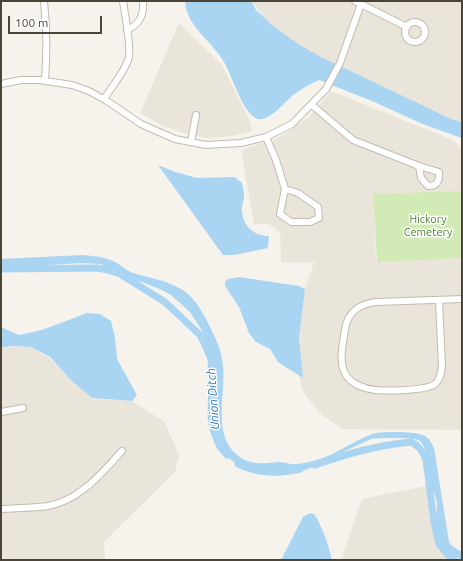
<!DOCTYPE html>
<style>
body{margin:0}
#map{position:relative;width:463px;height:561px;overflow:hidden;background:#f6f3ec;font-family:Ubuntu,sans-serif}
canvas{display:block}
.frame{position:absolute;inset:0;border:2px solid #4b4439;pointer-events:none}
.scale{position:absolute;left:8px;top:16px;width:94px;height:18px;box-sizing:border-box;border:2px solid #4b4439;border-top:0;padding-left:5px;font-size:12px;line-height:14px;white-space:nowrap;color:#4b4439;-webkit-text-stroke:3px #fff;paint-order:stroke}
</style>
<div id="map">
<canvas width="463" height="561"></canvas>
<div class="frame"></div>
<div class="scale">100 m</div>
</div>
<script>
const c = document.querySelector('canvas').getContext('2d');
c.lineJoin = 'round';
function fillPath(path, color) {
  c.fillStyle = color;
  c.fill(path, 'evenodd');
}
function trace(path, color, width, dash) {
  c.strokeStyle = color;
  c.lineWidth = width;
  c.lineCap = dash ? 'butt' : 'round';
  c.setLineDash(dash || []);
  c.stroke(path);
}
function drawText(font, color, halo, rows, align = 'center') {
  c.font = font + ' Ubuntu,sans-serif';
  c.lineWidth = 3;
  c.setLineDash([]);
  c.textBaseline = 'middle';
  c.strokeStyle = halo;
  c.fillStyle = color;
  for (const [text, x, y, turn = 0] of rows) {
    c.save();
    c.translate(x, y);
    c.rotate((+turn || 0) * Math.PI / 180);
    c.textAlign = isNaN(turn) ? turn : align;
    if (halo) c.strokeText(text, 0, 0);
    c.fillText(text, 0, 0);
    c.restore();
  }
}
const residential = new Path2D(`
 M251,1H462V130L286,46Z
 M179,23L222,65L249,119L252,131L232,136L209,138L187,134L163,126L140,113Z
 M331,91L453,140L462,149V192L373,196L376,261L462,258V430L343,429L322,415L303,392L299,376L303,377L299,338L305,289L314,262H281L280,232L267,223L254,225L241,150L273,140L286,133L310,116Z
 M9,347H31L49,358L92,399L132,401L165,422L179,456L175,472L104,542L105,560H1V349Z
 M427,486L437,545L450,560H341L362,499Z`);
const green = new Path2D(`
 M462,191V258L377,262L373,194Z`);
const water = new Path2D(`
 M185,1H251L256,10L273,26L298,44L321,57L451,119L462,122V138L425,125L372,101L319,80C310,84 301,89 293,95C285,102 270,121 258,119C243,115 232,75 224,62C212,41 186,26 185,1Z
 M158,165L175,172L197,178L235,177L242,183C243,187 244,192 244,196C244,201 241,206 242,211C243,226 254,236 269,236L268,248L234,255H223Z
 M83,255C93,256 105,257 115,262C121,265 127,271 133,273C149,278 166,280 181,289C193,296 200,308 206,319C214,335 222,349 223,367C226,396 211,438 240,457C253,466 265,463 278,462C284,462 290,465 296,464C308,463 323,459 334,453C346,447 359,439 372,434C381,431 417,431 425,436C430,439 432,444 434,448L449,542L452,546L462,552V560C445,552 437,541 436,521C436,515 437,509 437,503C435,493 430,484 429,473C428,464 427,448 420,441C415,437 378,438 371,439L326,460L319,465L302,471L243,468L227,457L222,451L217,439L213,422L214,378L213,364L210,352L206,341L201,329L190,312L171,295L162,290L142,282L121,277L115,272L101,264L81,263L1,268V259Z
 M239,277L299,286L305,289L299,338L303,378L278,362L270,349L256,342L249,333L239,307L225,286V282L228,279Z
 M87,313L100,314L111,321L115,338L117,359L137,395L132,401L92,398L72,381L50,357L31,347L11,346L1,348V327L19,335L42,330Z
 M310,513L314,514C321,523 330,549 332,560H281L303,517Z`);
const canal = new Path2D(`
 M1,269L97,268L108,270L120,274L165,302L200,335L205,345L211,359L212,378L211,416L213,430L220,447L227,455
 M238,464C260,474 276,474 300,469
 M315,465C349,453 375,446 411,442C419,445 423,452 426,460L434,522L438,540L439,544L447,554L454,560`);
const minor = new Path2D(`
 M44,1C47,28 47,53 45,80
 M355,1L407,27
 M405 32a10 10 0 1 1 20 0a10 10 0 1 1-20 0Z
 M127,30C140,24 144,15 143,1
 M1,84L21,80H39L72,85L89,91L107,101L141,124L175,139L206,145L241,143L266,137L292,124L326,89L340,63L362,1
 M104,99C111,88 126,70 129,57C131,43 125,16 123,1
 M312,105L353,140L419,166L421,178L428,186C437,186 440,181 439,172L419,166
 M266,137L276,160L285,189L280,214L291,222H310L319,218L318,207L298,193L285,189
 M191,142L196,115
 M439,300L442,367C441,373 440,380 435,384C425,391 387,391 375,390C365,389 351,384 346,375C338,362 343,343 345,330C347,312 360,304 376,302L462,299
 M1,412L23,408
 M1,509C16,508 33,508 48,506C80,500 101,474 122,451`);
const parkNames = [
 ["Hickory",428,219],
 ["Cemetery",428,232]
];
const waterNames = [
 ["Union Ditch",213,399,-94]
];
fillPath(residential, '#eae5da');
fillPath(green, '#d2eab5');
fillPath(water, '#a9d4f2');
trace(canal, '#a9d4f2', 7);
trace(minor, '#c2bbae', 8);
trace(minor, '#fff', 6);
drawText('11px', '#4a7f2a', '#fff', parkNames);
drawText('italic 12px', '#2e7ab2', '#fff', waterNames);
</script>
